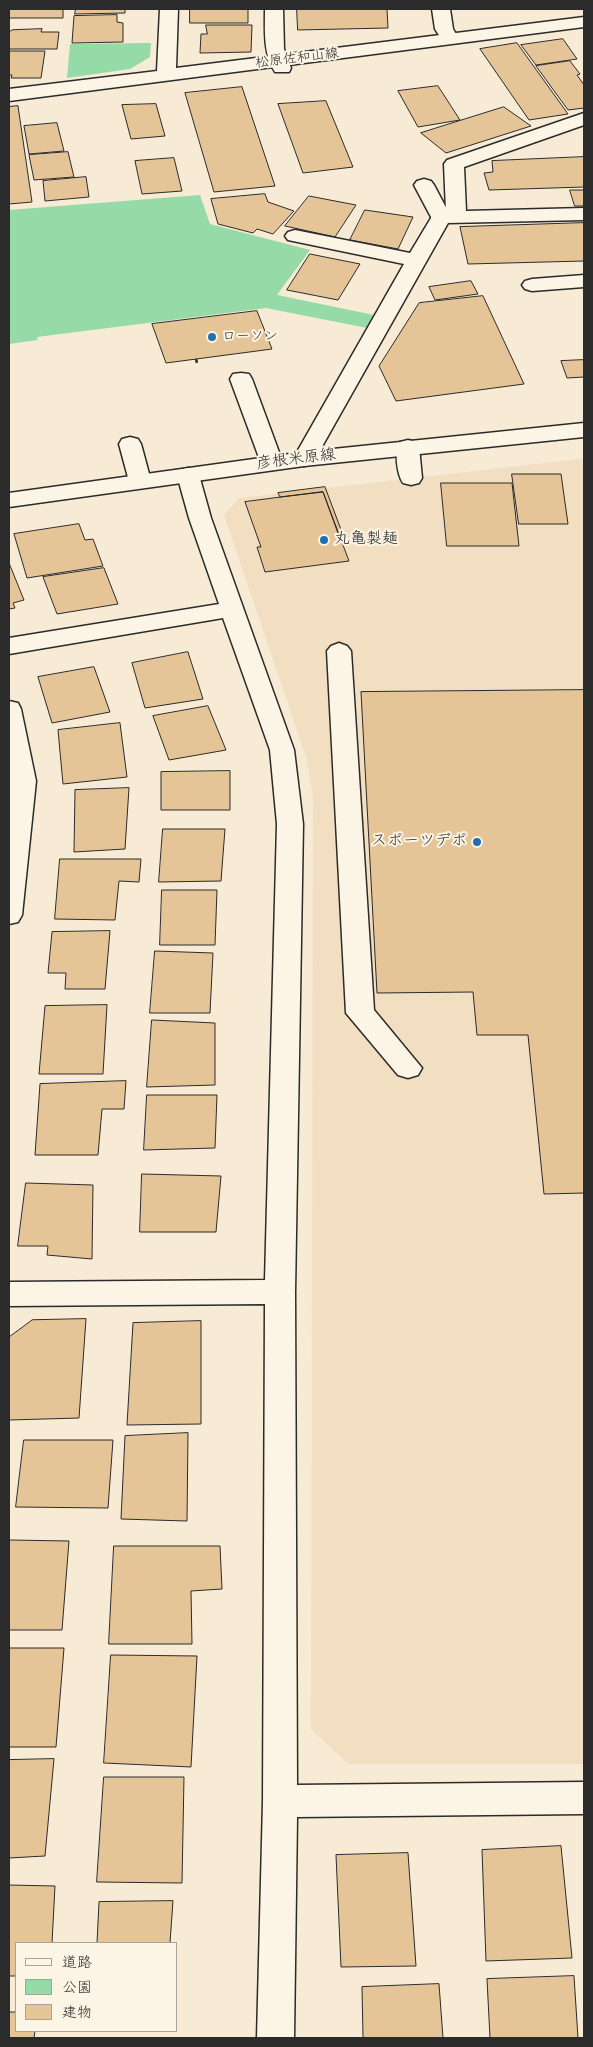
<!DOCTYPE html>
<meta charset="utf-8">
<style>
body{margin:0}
#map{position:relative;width:593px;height:2047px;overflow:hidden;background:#f7ebd5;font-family:Mynerve,"Klee One",sans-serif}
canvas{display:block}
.frame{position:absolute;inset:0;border:10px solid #2b2b2b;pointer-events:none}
.legend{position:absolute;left:15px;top:1942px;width:162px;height:90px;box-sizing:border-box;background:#fcf5e5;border:1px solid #a8a49b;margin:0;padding:6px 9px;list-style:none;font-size:15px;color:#2b2b2b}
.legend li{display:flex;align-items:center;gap:10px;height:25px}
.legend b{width:25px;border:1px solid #a8a49b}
</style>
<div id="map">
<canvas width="593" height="2047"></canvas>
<div class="frame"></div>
<ul class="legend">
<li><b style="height:6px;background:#fcf5e5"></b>道路</li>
<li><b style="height:14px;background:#96dba7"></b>公園</li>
<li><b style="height:14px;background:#e5c497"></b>建物</li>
</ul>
</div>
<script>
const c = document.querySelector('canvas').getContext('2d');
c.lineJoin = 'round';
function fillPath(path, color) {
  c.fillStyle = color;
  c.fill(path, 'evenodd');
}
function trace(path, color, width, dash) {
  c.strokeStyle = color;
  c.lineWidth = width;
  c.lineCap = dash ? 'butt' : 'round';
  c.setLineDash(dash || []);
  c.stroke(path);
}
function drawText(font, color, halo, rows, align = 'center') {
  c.font = font + ' Mynerve,"Klee One",sans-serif';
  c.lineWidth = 4;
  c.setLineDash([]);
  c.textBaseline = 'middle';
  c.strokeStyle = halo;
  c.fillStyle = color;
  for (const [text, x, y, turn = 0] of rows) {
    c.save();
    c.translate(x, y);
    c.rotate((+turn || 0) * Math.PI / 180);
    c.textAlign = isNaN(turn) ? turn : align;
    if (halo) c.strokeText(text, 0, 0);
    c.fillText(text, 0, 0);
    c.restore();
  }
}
const built = new Path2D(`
 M579,459L584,460V1764H348L311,1729L313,796L306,757L224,515L239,498Z`);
const green = new Path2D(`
 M151,43L150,57L130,69L67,78L70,44Z
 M200,195L210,224L310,250L277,295L379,316L367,328L266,308L37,337L38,340L9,344V210Z`);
const building = new Path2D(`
 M9,9H63V18H9Z
 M76,9H125V13L75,14Z
 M190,9H248V23H190Z
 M297,9H387L388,28L298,30Z
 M117,15V22L123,23V42L72,43L74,16Z
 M206,25H252L251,52L200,53L201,34H207Z
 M42,29L41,32H59L57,49H9V32L12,30Z
 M563,39L577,59L536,65L521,45Z
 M517,43L568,114L529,120L480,49Z
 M9,51H45L41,78H11L12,75H9Z
 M570,61L580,74L577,75L584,85V108L568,110L536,66Z
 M438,86L460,120L418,127L398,91Z
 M242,87L275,186L214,192L185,93Z
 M326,101L353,167L303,173L278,104Z
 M156,104L165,136L131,139L122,105Z
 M18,106L32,202L9,204V107Z
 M504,107L531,126L446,153L421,133Z
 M57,123L64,151L29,154L24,126Z
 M68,152L74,177L34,180L29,155Z
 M584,157V187L489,190L484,173L493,172L492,161Z
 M174,158L182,191L142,194L135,161Z
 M86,177L89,197L45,201L43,181Z
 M570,190H584V206H575Z
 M265,194L268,202L294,211L273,234L257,229L253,233L218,224L211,199Z
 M309,196L356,205L335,237L285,226Z
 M365,210L413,217L398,249L350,240Z
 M584,223V261L468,264L460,227Z
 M310,254L360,264L338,300L287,290Z
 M471,281L478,294L435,300L429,287Z
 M483,296L524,384L396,401L379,366L419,303Z
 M257,311L272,349L166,363L152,324Z
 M584,360V377L567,378L561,361Z
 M512,474H561L568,524H519Z
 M441,483H512L519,546H447Z
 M325,487L343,535L339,536L323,492L280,497L278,493Z
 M323,492L349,561L265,572L257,547H261L245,502Z
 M79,524L85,540L93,539L103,566L27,578L14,534Z
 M9,563L24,600L13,603L15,608L9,609Z
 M104,568L118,604L57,614L43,577Z
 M188,652L203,699L145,708L132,663Z
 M94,667L110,712L52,723L38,677Z
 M584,690V1193L544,1194L528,1035H477L473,992L377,993L361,692Z
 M208,706L226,750L169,760L153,716Z
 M120,723L127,777L63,784L58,730Z
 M230,771V810H161V772Z
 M129,788L125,849L74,852L75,790Z
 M163,829H225L221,881L159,882Z
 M60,859H141L139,882L119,881L115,920L55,919Z
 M162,890H217L215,945H160Z
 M110,931L105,989H65L66,973H48L52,932Z
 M155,951L213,953L210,1013H150Z
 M107,1005L103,1074H39L45,1006Z
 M152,1020L215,1023V1085L147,1087Z
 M126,1081L124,1109H102L98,1155H35L40,1084Z
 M147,1095H217L215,1148L144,1150Z
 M142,1174L221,1176L216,1232H140Z
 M26,1183L93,1185L92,1259L47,1255L48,1246H18Z
 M86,1319L79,1418L9,1420V1337L32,1320Z
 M201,1321V1424L127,1425L133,1323Z
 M188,1433L187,1521L121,1519L125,1436Z
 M24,1440H113L108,1508L16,1507Z
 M9,1540L69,1541L62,1630H9Z
 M114,1546H220L222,1589L191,1591L192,1644H109Z
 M9,1648H64L56,1747H9Z
 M111,1655L197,1656L191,1767L104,1763Z
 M54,1759L45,1856L9,1858V1760Z
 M104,1777H184L182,1883L97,1882Z
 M561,1846L572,1958L486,1961L482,1850Z
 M408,1853L416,1966L341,1967L336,1855Z
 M9,1885L55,1886L52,1943H16V1976H9Z
 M173,1901L170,1943H97L99,1902Z
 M574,1976L578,2038H490L487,1979Z
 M439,1984L443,2038H363L362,1987Z
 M9,2012H16V2031H35L34,2038H9Z`);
const path = new Path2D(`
 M196,359L197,363`);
const service = new Path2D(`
 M265,9H283L284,49L291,68L289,72H275C263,54 265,30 265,9Z
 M432,9H450L453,29L459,39L456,43H444L435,29Z
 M424,179L431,181L434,185L451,217L448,221H434L431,217L414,185L417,181Z
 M584,275V287L532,291L525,289L522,285L525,281L532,279Z
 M241,373L249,374L252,379L283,463L280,468L272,470L264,468L261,463L230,379L233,374Z
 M130,437L138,439L141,444L151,481L148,486L140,488L132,486L129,481L119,444L122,439Z
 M408,440L416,442L419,447L422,478L419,483L411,485L403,483C397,474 394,451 400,442Z
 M339,643L347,646L351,651L374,1010L422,1068L418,1075L408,1078L398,1075L346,1013L327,651L331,646Z`);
const minor = new Path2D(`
 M160,9H178L176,68L584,17V27L9,101V89L157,71Z
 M584,113V125L464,167L466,211L584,208V220L448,223L315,459L312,464L304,466L296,464L293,459L404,264L288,240L285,236L288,232L295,230L410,253L434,213L446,211L444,164L447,160Z
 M188,468L196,470L199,475L211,518L294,750L303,824L295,1292L297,1785L584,1782V1814L297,1817L294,2038H257L263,1801L265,1304L9,1306V1282L265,1280L277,824L270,750L223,618L9,654V638L219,604L189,518L177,475L180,470Z
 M9,701L18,703L21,709L36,781L22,915L18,922L9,924Z`);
const secondary = new Path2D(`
 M584,423V437L304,466L9,507V493L304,452Z`);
const markers = [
 [212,337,5,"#1f6fb2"],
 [324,540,5,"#1f6fb2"],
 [477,842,5,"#1f6fb2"]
];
const farStreetnames = [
 ["松原佐和山線",297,59,-7]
];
const farPoinames = [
 ["ローソン",222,337]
];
const streetNames = [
 ["彦根米原線",296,460,-7]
];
const poiNames = [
 ["丸亀製麺",334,540],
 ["スポーツデポ",467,842,"right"]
];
fillPath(built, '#f2dfc2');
fillPath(green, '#96dba7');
fillPath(building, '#e5c497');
trace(building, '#2b2b2b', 1);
trace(service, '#2b2b2b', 3);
trace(minor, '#2b2b2b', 3);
trace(secondary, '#2b2b2b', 3);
trace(path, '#2b2b2b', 2.5, [4, 2.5]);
fillPath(service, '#fcf5e5');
fillPath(minor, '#fcf5e5');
fillPath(secondary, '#fcf5e5');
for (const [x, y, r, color] of markers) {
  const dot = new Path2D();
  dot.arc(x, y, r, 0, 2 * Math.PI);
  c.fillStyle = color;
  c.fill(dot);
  trace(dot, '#fcf5e5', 2);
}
drawText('14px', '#2b2b2b', '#fcf5e5', farStreetnames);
drawText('14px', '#2b2b2b', '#fcf5e5', farPoinames, 'left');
drawText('16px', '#2b2b2b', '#fcf5e5', streetNames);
drawText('16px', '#2b2b2b', '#fcf5e5', poiNames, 'left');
</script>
